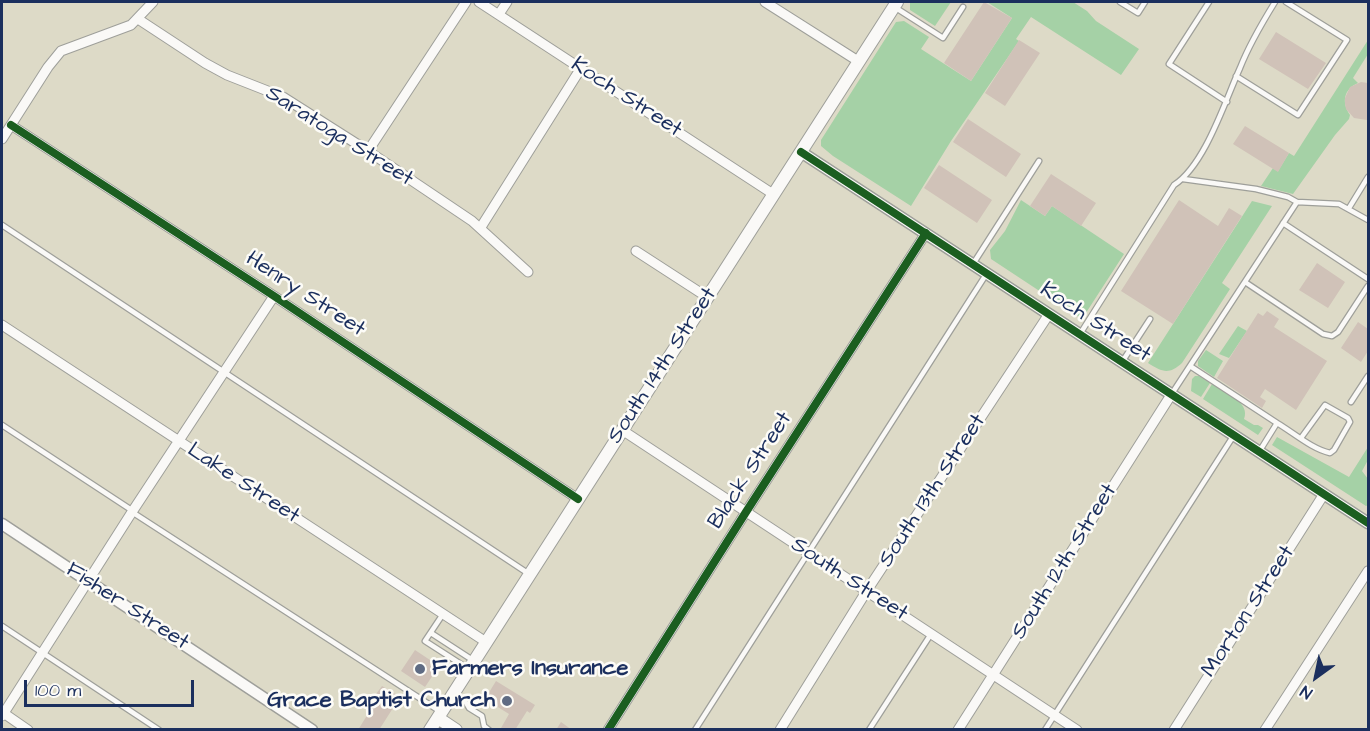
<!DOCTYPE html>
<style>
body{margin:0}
#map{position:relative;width:1370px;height:731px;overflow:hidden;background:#dddac7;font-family:"Architects Daughter",sans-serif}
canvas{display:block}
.frame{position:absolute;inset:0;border:3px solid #1b2f5e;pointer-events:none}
.north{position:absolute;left:1286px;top:647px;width:60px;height:60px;-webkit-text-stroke:4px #fdfcf7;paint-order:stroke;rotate:213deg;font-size:16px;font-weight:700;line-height:24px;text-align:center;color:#1b2f5e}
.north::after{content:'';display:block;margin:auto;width:21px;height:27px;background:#1b2f5e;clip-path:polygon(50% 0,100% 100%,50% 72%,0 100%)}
.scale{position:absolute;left:24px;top:680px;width:170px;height:27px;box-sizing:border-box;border:3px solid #1b2f5e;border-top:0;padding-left:8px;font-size:18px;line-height:21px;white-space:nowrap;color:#1b2f5e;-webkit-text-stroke:4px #fdfcf7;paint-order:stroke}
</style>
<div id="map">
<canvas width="1370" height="731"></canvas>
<div class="frame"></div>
<div class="north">N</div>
<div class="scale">100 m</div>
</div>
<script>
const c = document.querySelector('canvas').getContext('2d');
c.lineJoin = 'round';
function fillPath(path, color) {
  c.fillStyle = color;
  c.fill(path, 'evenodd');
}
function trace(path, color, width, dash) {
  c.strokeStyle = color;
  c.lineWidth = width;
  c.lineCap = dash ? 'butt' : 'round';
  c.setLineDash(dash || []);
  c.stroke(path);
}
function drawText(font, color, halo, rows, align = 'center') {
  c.font = font + ' "Architects Daughter",sans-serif';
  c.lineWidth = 5;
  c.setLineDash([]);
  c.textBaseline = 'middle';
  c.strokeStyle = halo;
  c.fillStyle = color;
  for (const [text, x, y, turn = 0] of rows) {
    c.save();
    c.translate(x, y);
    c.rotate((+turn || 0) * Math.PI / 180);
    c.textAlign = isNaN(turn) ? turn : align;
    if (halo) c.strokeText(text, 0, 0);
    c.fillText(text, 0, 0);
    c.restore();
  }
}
const green = new Path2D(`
 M910,2H951L935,26L910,10Z
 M987,2H1073L1087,11L1096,21L1139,49L1121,75L1031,17L1016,39L1019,41L951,141L911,206L833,156L821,146V140L896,22L904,21L929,37L921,49L971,81L1012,18Z
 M1368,40V54L1353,78L1358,83C1344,89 1341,102 1350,115L1349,119L1335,135L1293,194L1261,186L1273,168L1278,171L1289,153L1294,156Z
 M1021,200L1045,216L1052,206L1124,254L1082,319L991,259L990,250L1005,231Z
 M1252,201L1272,206L1222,283L1230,289L1182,363C1169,375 1162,372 1148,363Z
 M1238,326L1247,331L1229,358L1219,354Z
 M1206,350L1223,361L1214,377L1198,366V361Z
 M1195,376H1199L1210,383L1201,397L1191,391L1192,379Z
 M1212,384C1224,392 1251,402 1244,419L1254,425H1258L1263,428L1258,435L1203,399Z
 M1277,437L1349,477L1368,447V460L1362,471L1368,479V505L1366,506L1272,445Z`);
const building = new Path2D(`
 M984,2L1012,18L971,81L944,63Z
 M1276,32L1326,63L1308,89L1259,59Z
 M1019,40L1040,53L1005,106L985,93Z
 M1361,82L1368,83V120H1367L1354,118L1346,109L1345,104V98L1350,87Z
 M968,119L1021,154L1006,177L953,142Z
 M1245,126L1289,153L1278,172L1233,144Z
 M939,165L992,200L977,223L924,188Z
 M1051,174L1096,203L1081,226L1052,206L1045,216L1030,206Z
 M1179,200L1218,226L1229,208L1242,216L1173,324L1121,291Z
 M1317,263L1345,282L1328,308L1299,290Z
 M1267,311L1279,319L1274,327L1327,361L1296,410L1265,389L1260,397L1266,401L1262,408L1217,378L1258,313L1263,316Z
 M1358,322L1368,329V351L1361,362L1341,348Z
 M415,650L439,666L425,687L401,671Z
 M496,681L535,705L530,713L527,711L515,730H504L501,728L509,714L485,699Z
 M382,686L400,697L379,730H358L379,696L376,694Z
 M561,722L572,730H556Z`);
const service = new Path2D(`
 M1120,2L1138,13L1145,2
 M1209,2L1169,64L1227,102
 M896,8L943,38L963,7
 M1236,76L1298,115L1347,40L1286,2
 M1183,179L1256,189L1288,197L1297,202L1339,204L1368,220
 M1349,208L1368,177
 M1283,223L1368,279
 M2,225L529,574
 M973,264L1039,161
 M1245,282L1323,334L1332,336L1338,332L1368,286
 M1080,334L1174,185C1205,165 1225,101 1240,68C1249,45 1262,23 1275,2
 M1122,362L1150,319
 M1190,366L1277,423L1259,452
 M1171,395L1297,202
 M1351,402L1368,376
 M1277,423C1294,433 1312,449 1330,453L1334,450L1350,422L1348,418L1325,405L1301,438
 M2,425L133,511
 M132,512L441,712
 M443,614L425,641L467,668
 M2,626L159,730
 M431,633L474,661
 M456,694L465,701L469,708L482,716L484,726L489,730
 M695,730L987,273
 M869,730L931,634
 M1045,730L1234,435`);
const minor = new Path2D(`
 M479,2L773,194
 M765,2L858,61
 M499,14L507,2
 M138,19L205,63L227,75L283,97L368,151L472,221L528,272
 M11,125L274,296L578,499
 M2,139L48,67L61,51L131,25L153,2
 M368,151L466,2
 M481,227L581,68
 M636,251L707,297
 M2,325L486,642
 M622,430L1077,730
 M2,712L28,730
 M2,716L132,512L274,296
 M608,730L746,512L926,233
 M780,730L866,592L1049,314
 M958,730L1171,395
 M1174,730L1324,494
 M1265,730L1368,571`);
const tertiary = new Path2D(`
 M801,152L1368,523
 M2,524L312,730`);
const secondary = new Path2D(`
 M438,718L456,730
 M430,730L897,2`);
const cycleway = new Path2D(`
 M11,125L274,296L578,499
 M801,152L1368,523
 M608,730L746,512L926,233`);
const markers = [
 [420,669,6,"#5f6b83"],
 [507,701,6,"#5f6b83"]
];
const streetNames = [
 ["Koch Street",626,98,33],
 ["Saratoga Street",339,137,32],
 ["Henry Street",305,295,33],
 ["Koch Street",1095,323,33],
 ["South 14th Street",663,366,-57],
 ["Black Street",751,471,-57],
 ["Lake Street",243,484,33],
 ["South 13th Street",933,491,-57],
 ["South 12th Street",1065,562,-58],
 ["South Street",849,580,33],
 ["Fisher Street",127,607,33],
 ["Morton Street",1249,612,-57]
];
const poiNames = [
 ["Farmers Insurance",432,669],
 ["Grace Baptist Church",495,701,"right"]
];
fillPath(green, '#a5d1a6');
fillPath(building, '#d0c2b8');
trace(service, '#9e9f9a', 7);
trace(minor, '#9e9f9a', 11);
trace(tertiary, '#9e9f9a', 13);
trace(secondary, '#9e9f9a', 14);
trace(service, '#faf9f7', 4.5);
trace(minor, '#faf9f7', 9);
trace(tertiary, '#faf9f7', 10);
trace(secondary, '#faf9f7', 12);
trace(cycleway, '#1b5e20', 8);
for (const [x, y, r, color] of markers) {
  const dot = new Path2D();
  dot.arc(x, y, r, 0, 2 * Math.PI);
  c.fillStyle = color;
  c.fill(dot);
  trace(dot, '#fdfcf7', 2);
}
drawText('22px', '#1b2f5e', '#fdfcf7', streetNames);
drawText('bold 22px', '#1b2f5e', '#fdfcf7', poiNames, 'left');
</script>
